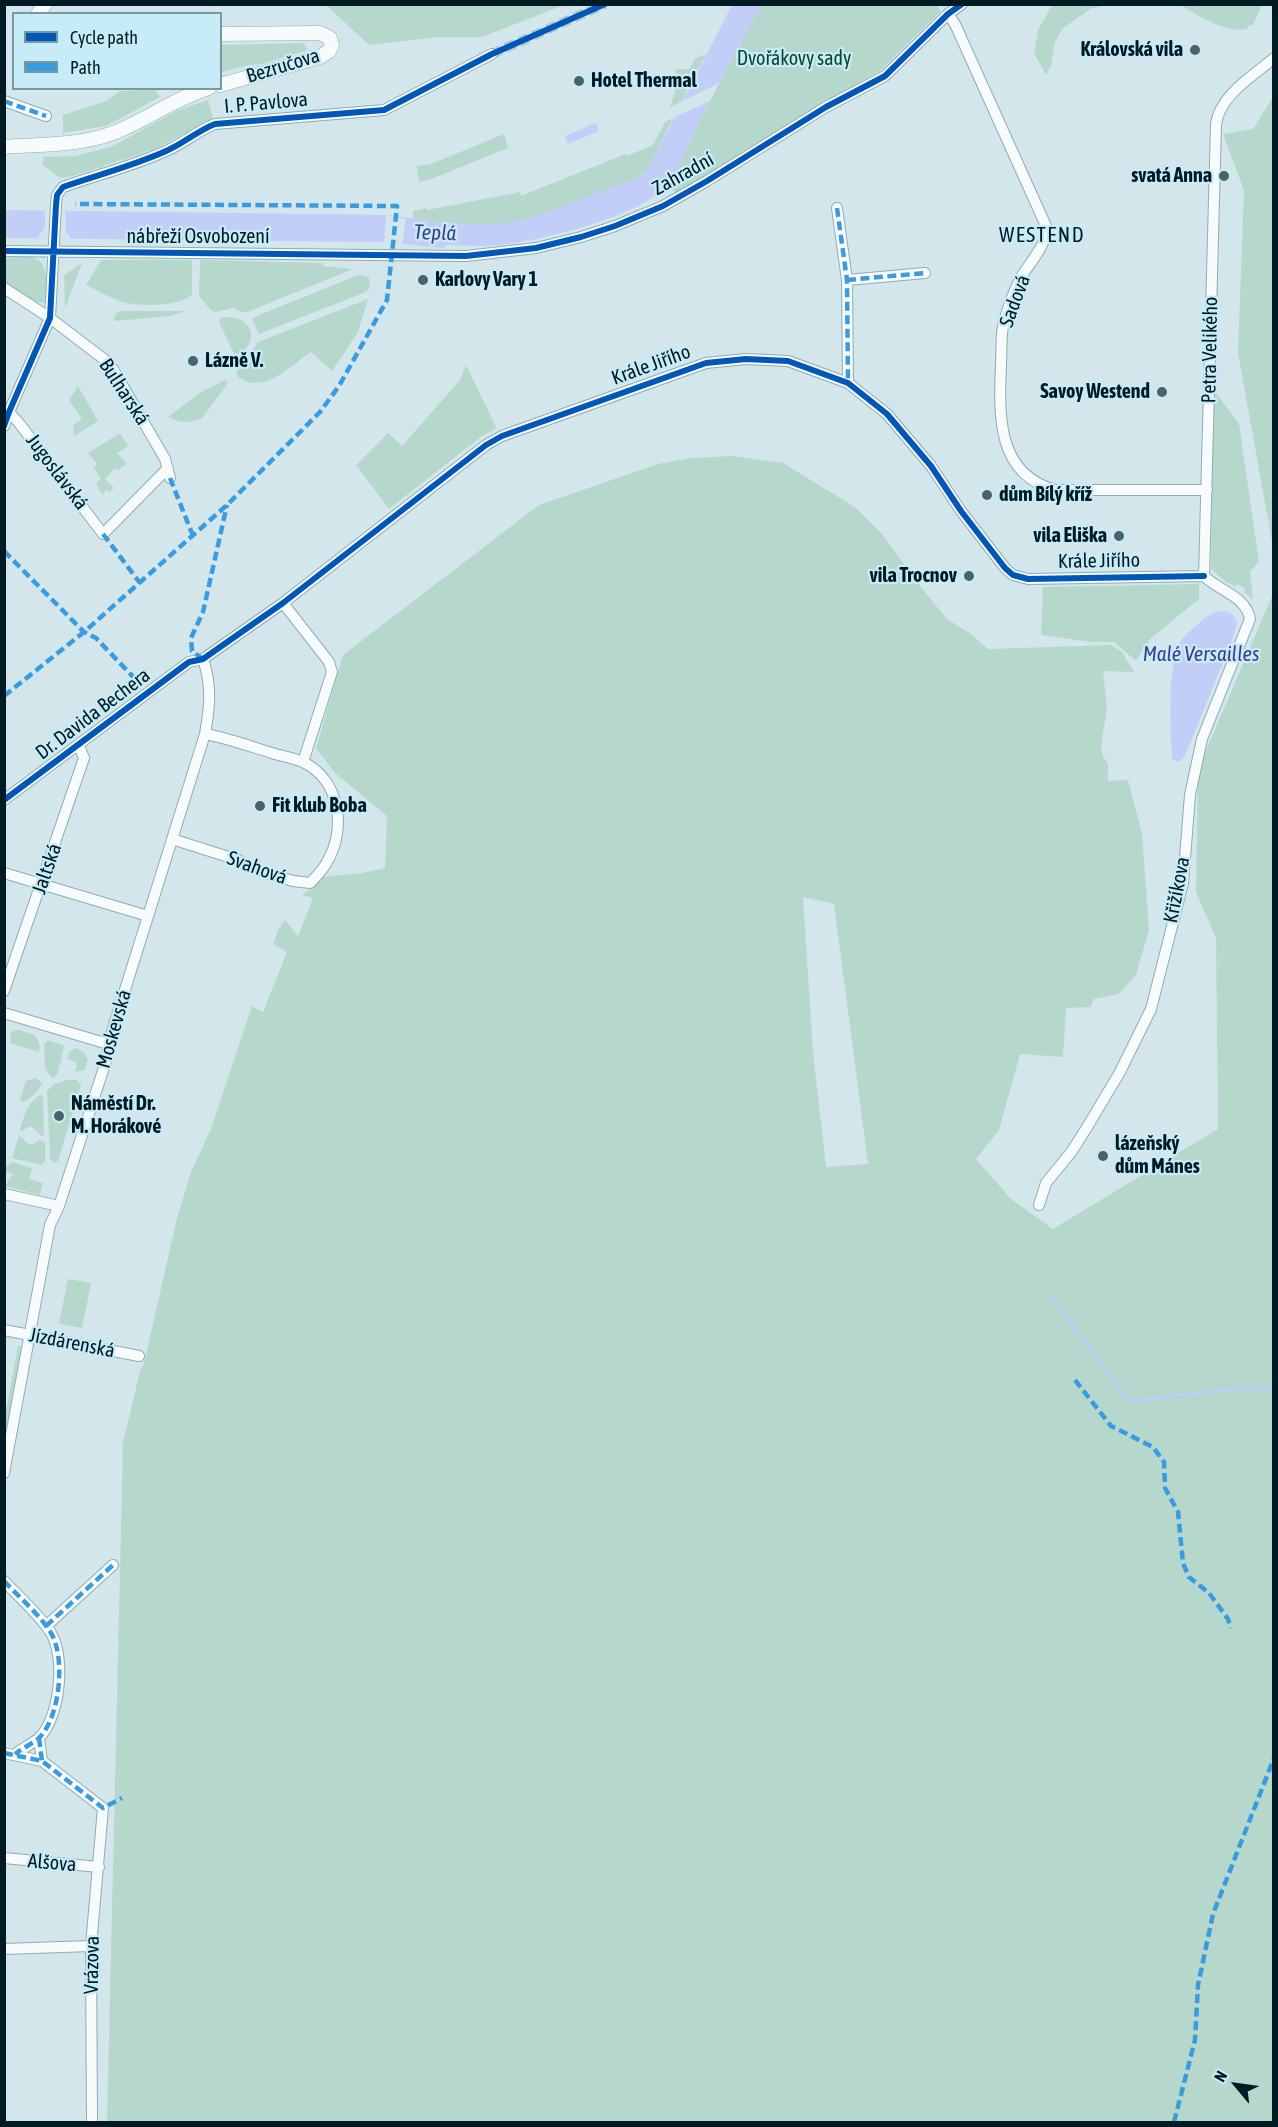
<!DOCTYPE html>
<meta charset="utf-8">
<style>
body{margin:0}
#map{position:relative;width:1278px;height:2127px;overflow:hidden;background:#d2e6ec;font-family:"Asap Condensed",sans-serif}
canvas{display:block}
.frame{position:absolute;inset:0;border:6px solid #001b24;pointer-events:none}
.legend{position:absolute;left:12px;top:12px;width:210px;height:78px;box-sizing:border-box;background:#c7ecf7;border:2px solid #7798a3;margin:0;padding:8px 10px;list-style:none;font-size:18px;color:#001b24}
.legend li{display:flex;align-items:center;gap:12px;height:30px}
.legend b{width:30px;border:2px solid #7798a3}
.north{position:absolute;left:1206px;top:2055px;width:60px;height:60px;-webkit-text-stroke:4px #c7ecf7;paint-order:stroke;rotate:299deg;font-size:16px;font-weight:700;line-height:24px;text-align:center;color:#001b24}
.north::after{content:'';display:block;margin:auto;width:21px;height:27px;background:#001b24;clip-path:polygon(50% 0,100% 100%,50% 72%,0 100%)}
</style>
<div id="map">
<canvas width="1278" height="2127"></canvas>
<div class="frame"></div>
<ul class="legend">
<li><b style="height:8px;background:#0057b8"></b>Cycle path</li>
<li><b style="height:8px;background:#399be0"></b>Path</li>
</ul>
<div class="north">N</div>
</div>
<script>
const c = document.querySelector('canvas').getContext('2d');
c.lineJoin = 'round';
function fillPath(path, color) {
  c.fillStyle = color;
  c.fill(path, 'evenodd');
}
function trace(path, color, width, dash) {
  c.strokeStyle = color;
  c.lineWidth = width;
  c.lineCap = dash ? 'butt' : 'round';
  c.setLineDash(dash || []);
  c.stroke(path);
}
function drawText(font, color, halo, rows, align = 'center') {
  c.font = font + ' "Asap Condensed",sans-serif';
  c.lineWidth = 4.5;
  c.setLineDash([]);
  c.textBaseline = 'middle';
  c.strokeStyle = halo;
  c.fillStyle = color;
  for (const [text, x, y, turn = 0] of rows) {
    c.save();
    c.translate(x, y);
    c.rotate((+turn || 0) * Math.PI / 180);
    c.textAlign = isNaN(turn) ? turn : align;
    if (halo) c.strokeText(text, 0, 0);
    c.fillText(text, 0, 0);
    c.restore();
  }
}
const green = new Path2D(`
 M326,5H564L482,37H439L369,45Z
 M761,5H937L941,11L881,70L676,194L669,183L697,125Z
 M1052,5H1109L1092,8L1063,28L1054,44L1051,66L1046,75L1034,53L1038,30Z
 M1180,5H1262L1252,26L1249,25L1248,28C1230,36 1196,14 1180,5Z
 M304,43L307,50L262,64L249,65L221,72V45Z
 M706,54L681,102L670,107L675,92L676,69H689L696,58Z
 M155,90L160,97L106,126L63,133V115L106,101L120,91Z
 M1273,97V547L1238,353L1244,190L1223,134L1253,129Z
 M208,100L213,119L155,149L73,176L61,178L43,165V157L76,156L113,146L178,110Z
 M673,118L647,171L637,178C598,193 546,219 507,224C474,228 439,222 406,219L413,218V211L426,208L427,210L520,192L521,196L626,154L627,156L653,145L665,122Z
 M504,134L508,148L434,178L419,182L417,166L431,164Z
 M4,258C13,258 26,256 34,258C50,263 48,291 44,303L38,302L36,304L5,284Z
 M101,260H192V294C182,307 135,307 120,301C108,297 97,290 86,285Z
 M200,260L322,263L323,266L353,269L245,313L233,308L215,312L211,310L199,296Z
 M82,263L65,308L64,275Z
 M358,275L367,276L370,280L369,289L366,292L259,334L252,318Z
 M368,299L358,332L332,371L311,352C290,366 262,397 237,376L236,365L248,357L258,342Z
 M121,311H185L170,316L116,321L113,319L117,313Z
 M224,317C254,315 261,345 235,356L219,322L220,319Z
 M466,365L496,427L495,429L482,436L389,509L356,465L388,433L402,446L460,380Z
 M225,380L228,383L203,417C193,424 179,423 168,417L201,392Z
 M78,386L98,421L74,436L73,425L82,419L69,400Z
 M1213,389L1239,424L1259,562L1250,571L1253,600L1244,592L1246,589L1237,584L1235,586L1226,582L1211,569Z
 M120,433L128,446L117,453L127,464L118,470L115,468L105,479L114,488L110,492L107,490L102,495L96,484L101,478L94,468L97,464L88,453Z
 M732,456L783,463L856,508L882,534L920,586L947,619L971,634L988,649L1111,645L1122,652L1134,672L1103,671L1107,708L1101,747L1103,756L1108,764V781L1128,780L1142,833L1149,930L1136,975L1119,994L1094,999L1091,1007L1066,1008L1063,1057L1020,1054L999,1130L976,1159L1011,1199L1053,1229L1218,1129L1216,938L1196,892L1198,769L1273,594V2122H107L123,1443L140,1371L144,1364L177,1218L191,1172L211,1129L252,1006L263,1012L287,952L273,944L279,928L285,920L298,936L313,898L302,895L311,889L322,877L362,873L385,868L387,816L335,773L316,748L343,655L539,505L658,464L691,458ZM803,897L834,904L868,1164L826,1167L813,1053Z
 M1199,584V599L1150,639L1136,661L1114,642H1091L1041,635L1043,587Z
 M18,1030L35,1035L40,1045L39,1052L10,1043L11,1032Z
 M48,1040L64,1046L58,1073L54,1078L50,1076L45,1067L44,1044Z
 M76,1048L84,1052L88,1059L85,1070L74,1072L77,1067L75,1061L68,1060L69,1052Z
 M36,1078L42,1083C39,1090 30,1100 22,1102L20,1099L26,1081Z
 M67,1080H77L81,1085L58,1161L54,1163L50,1158L47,1091L54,1084Z
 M40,1095L43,1096L44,1136L40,1135L32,1127H28L21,1132L20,1130C24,1116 27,1103 40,1095Z
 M19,1135C26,1140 29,1150 39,1140L45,1142V1160L42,1165L12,1158Z
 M12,1162L32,1168L29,1179L43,1183L40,1195L5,1186L13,1174L5,1171V1167Z
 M68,1279L91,1283L82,1328L59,1324Z
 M18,1346H21L20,1353L5,1438V1416Z`);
const water = new Path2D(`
 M732,5H761C740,45 717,85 697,125C688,144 681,166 669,183C647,215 539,241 500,245C483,247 464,245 446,245L443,248L384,242L5,238V210L386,215L458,224H505L535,217L637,178L647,171Z
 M596,123L599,131L568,144L565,136Z
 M1224,611L1232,614L1237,622L1233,638L1185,756L1179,762L1172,760C1171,730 1166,663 1182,639C1186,634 1191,630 1196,626C1205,617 1211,612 1224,611Z`);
const pier = new Path2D(`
 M719,83L710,101L673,118L681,102Z
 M45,211H65L66,231L71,239L37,238L45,227Z
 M386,215L406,219L402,245L384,242Z`);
const stream = new Path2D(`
 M1051,1296L1129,1401L1238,1389L1274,1388`);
const streetTunnel = new Path2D(`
 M492,54L605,4`);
const street = new Path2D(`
 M948,14L955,24L1046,226C1048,245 1029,263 1020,279C1014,291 1009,305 1005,318C1000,332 1002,349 1001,364C999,414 996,475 1056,490H1207
 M4,101L46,116
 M837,208L847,280L848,383
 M4,251L466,256L536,248L581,237L615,226L663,206L707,181L826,107L885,76L948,14L962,4
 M847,280L925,273
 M4,288L50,318L105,360L113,369L165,459L170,478
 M4,411L9,412L19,423L103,534L168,468
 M4,426L9,412L50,318L56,205L57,195L63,187C97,175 133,166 166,151C183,144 197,131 215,124L384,110L492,54
 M1204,576L1216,124C1220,95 1253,76 1274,58
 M283,603L329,662L332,672L303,762
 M4,800L189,662L203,659L283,603L486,445L502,436L706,363L746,359L788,361L848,383L887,414L931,466L961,511L1005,568L1013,575L1028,579L1204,576
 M172,839L238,860L254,869L293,881L310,883C316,877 323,870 327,862C347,828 340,780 303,762C293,758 281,756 272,753C249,746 228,738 205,734
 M4,873L148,916
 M4,991L84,758L79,746
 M4,1013L108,1044
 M4,1194L59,1206
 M1039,1205L1046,1183L1072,1151L1089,1124L1120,1072L1151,1009L1183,883L1190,795L1202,739L1250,619C1246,596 1219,591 1204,576
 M4,1330L139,1356
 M4,1473L50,1225L59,1206L107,1058L108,1044L205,734C210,706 212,686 203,659
 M4,1581C20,1598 39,1614 51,1633C66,1658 60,1719 38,1739C31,1744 22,1749 15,1754
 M46,1626L113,1565
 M39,1738L42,1761
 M4,1753L42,1761L103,1808L91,1946L92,2122
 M4,1858L99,1867
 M4,1949L91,1946`);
const secondary = new Path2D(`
 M38,14L45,4
 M220,34L320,33L330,38L332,45L329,51L320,57L220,85
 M4,147C41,144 78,146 113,133C147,120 175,98 209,88`);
const quiet = new Path2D(`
 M4,101L46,116
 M837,208L847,280L848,383
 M847,280L925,273
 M170,478L193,536
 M103,534L140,583
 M4,551L84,632L96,638L139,683
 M203,659L192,651L191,638L203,612L227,505
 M4,696L84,632L227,505L320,412L339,386L387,300L397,206L75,204
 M1075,1380L1111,1426L1153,1447L1164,1462L1165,1488L1178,1512L1183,1563L1189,1577L1209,1593L1228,1619L1231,1628
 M4,1581C20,1598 39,1614 51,1633C66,1658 60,1719 38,1739C31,1744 22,1749 15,1754
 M46,1626L113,1565
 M39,1738L42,1761
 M4,1753L42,1761L103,1808L122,1798
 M1174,2122L1195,2040L1198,1985L1213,1914L1274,1758`);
const cycleway = new Path2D(`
 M4,251L466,256L536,248L581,237L615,226L663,206L707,181L826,107L885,76L948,14L962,4
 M4,426L9,412L50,318L56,205L57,195L63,187C97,175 133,166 166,151C183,144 197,131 215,124L384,110L492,54L605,4
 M4,800L189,662L203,659L283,603L486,445L502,436L706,363L746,359L788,361L848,383L887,414L931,466L961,511L1005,568L1013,575L1028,579L1204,576`);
const markers = [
 [1195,50,6,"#4a626a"],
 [579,81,6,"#4a626a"],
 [1224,176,6,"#4a626a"],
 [423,280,6,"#4a626a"],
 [193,361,6,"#4a626a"],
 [1162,392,6,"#4a626a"],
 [987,495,6,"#4a626a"],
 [1119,536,6,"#4a626a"],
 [969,576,6,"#4a626a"],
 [260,806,6,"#4a626a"],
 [59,1116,6,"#4a626a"],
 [1103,1156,6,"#4a626a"]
];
const poiNames = [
 ["Královská vila",1183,50,"right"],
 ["Hotel Thermal",591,81],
 ["svatá Anna",1212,176,"right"],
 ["Karlovy Vary 1",435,280],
 ["Lázně V.",205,361],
 ["Savoy Westend",1150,392,"right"],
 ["dům Bílý kříž",999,495],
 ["vila Eliška",1107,536,"right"],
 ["vila Trocnov",957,576,"right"],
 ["Fit klub Boba",272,806],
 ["Náměstí Dr.",71,1104],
 ["M. Horákové",71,1127],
 ["lázeňský",1115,1144],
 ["dům Mánes",1115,1167]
];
const parkNames = [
 ["Dvořákovy sady",794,59]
];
const streetNames = [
 ["Bezručova",283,66,-17],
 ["I. P. Pavlova",266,103,-5],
 ["Zahradní",683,174,-29],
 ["nábřeží Osvobození",198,237],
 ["Sadová",1015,301,-70],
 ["Petra Velikého",1210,350,-89],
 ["Krále Jiřího",651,365,-20],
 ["Bulharská",124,392,57],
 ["Jugoslávská",57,472,53],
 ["Krále Jiřího",1099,561,-1],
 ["Dr. Davida Bechera",93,714,-37],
 ["Svahová",257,868,20],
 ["Jaltská",47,869,-71],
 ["Křižíkova",1177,890,-79],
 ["Moskevská",114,1029,-74],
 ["Jízdárenská",72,1343,11],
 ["Alšova",52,1863,5],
 ["Vrázova",92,1965,-89]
];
const waterNames = [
 ["Teplá",435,233,2],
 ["Malé Versailles",1201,654]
];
const neighbourhoodNames = [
 ["WESTEND",1042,235]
];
fillPath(green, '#b6d8cc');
fillPath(water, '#c3cef8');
fillPath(pier, '#d2e6ec');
trace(stream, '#c3cef8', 3);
trace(streetTunnel, '#b2c8ce', 10, [10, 5]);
trace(street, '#8eacb4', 12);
trace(secondary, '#8eacb4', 15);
trace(street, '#f8fbfc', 10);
trace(secondary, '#f8fbfc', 14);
trace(quiet, '#399be0', 4.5, [9, 4.5]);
trace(cycleway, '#0057b8', 6);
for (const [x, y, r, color] of markers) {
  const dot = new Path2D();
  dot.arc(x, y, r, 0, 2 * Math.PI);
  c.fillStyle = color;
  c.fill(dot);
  trace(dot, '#c7ecf7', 2);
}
drawText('bold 20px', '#001b24', '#c7ecf7', poiNames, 'left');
drawText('20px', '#07482c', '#c7ecf7', parkNames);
drawText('20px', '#001b24', '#c7ecf7', streetNames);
drawText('italic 21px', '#3c3d8d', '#c7ecf7', waterNames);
c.letterSpacing = '1.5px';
drawText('21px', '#001b24', '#c7ecf7', neighbourhoodNames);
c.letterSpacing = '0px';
</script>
